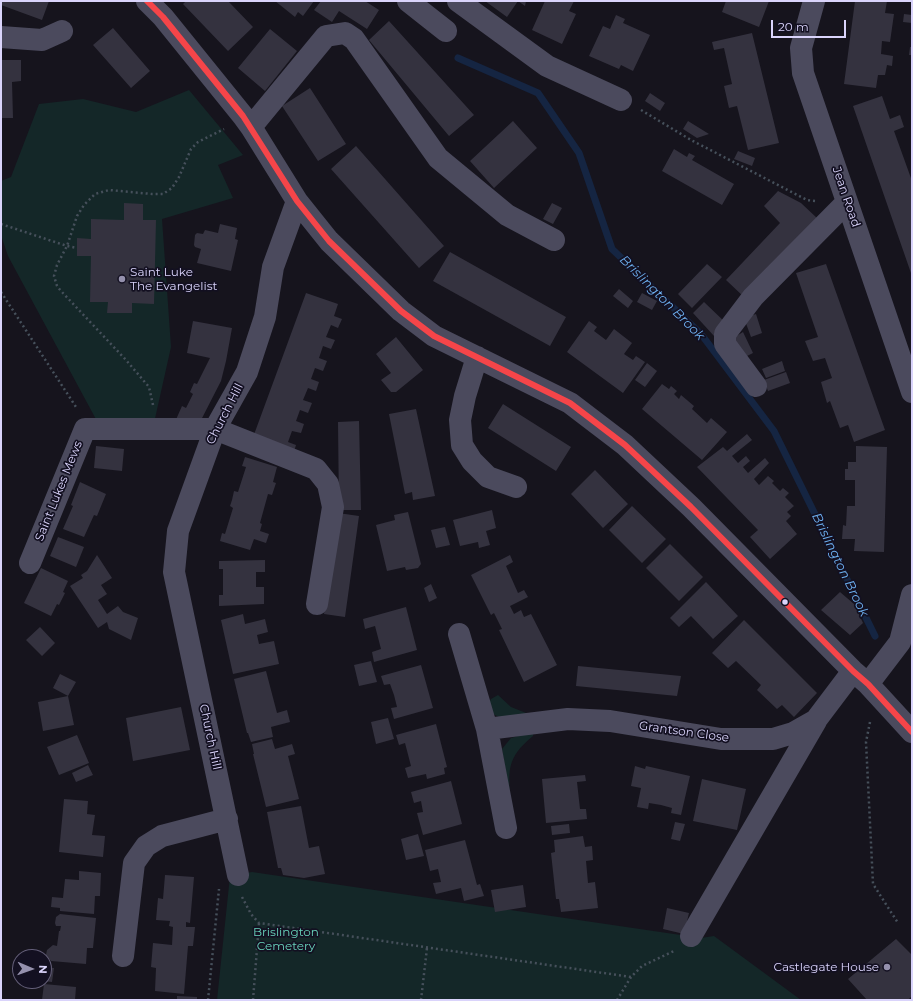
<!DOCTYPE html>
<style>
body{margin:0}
#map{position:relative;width:913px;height:1001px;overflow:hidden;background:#16141d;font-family:Montserrat,sans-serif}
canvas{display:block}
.frame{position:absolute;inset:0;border:2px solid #dad4fb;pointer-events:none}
.north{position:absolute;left:12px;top:949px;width:40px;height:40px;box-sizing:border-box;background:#131021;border:1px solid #635e78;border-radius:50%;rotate:92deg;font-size:11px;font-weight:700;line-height:16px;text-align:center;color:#dad4fb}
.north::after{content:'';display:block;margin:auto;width:14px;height:18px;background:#9591ad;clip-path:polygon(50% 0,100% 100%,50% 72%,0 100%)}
.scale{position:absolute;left:771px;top:20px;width:75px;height:18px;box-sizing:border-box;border:2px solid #dad4fb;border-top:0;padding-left:5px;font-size:12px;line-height:14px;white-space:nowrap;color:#dad4fb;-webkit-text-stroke:3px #131021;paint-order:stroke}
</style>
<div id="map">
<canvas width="913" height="1001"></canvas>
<div class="frame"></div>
<div class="north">N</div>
<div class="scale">20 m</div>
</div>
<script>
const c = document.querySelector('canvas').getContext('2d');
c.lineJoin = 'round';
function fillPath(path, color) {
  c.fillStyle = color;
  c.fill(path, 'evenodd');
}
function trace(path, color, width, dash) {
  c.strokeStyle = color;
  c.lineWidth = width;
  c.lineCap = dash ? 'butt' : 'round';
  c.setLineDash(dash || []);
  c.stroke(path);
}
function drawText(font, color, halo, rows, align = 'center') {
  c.font = font + ' Montserrat,sans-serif';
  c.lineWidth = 3.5;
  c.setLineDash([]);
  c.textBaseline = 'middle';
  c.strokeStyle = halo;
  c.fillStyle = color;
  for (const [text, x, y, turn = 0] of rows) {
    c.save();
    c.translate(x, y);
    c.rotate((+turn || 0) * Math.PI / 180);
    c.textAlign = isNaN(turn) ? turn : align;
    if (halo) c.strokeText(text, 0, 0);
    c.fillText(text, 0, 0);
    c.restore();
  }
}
const green = new Path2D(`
 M189,90L243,155L218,165L233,198L162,219L171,347L154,423H98L8,256L1,235V181L11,177L39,104L83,99L136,112Z
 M498,695L511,707L531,715L499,717L493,714L487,706L491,699Z
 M533,732V736C506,758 508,771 511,803L502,749L511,738Z
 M252,872L701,938L714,936L801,1000H217L230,876Z`);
const stream = new Path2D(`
 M458,58L538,93L579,153L612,249L701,334L774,431L875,636`);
const building = new Path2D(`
 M1,1H49L42,20L1,5Z
 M186,1H228L253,27L228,51L183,4Z
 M275,1H314L303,16L298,12L295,17Z
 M321,1H365L379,10L367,29L339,11L332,22L314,10Z
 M485,1H518L507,17Z
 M518,1H526L525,6Z
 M545,1L554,2L555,1H574L569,11L576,14L562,44L532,30Z
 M726,1H769L759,27L722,12Z
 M855,1H887L885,13L894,14L890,42L882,41L881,54L893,56L892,66L887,65L885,75H878L876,88L844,84Z
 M904,14L912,15V23L903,22Z
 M616,15L625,19L623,23L650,35L633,71L621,65L619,69L589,56L603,26L610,29Z
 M389,21L474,115L449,136L369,40Z
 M113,28L150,71L131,88L93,45Z
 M270,29L297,51L265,91L238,68Z
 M752,33L779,143L748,150L737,106L729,108L724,86L732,84L724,48L714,50L712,42Z
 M910,47H912V55H909Z
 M1,60H21V81L12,82L13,118H1Z
 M310,88L346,144L318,161L282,106Z
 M650,93L665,103L660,111L645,101Z
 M882,96L890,119L900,115L904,127L894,131L912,181V276L853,106Z
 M513,121L537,148L494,188L470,161Z
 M688,121L709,134L697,138L683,129Z
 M356,146L444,246L419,268L331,169Z
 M674,149L687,157L689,153L695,156L692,160L734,184L722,205L662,171Z
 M738,151L755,158L752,166L734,159Z
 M778,191L801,203L818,219L744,297L726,280L780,223L764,206Z
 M124,203L143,204V220H156L154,304L132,303V313H107L108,302H90L91,256H77V238L91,239V219L124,220Z
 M552,203L562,208L553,224L543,219Z
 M220,224L237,228L235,239L238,240L231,271L197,263L201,249L195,247L194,245L195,235L197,233L203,234L205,230L218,233Z
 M450,252L566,317L550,346L433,281Z
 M707,264L722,277L692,308L678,294Z
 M826,264L885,430L854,442L848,425L840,428L830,401L827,403L821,382L832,378L825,358L813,361L805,341L818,337L796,273Z
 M619,289L633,301L628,308L613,296Z
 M306,293L338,304L334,316L342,319L338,328L331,325L326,337L335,340L331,349L323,346L319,358L327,361L323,371L315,368L311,379L319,382L316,391L308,388L303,400L312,403L308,413L300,410L296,421L304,424L301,433L292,431L288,442L296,445L293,455L252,440Z
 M642,293L657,301L652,310L637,302Z
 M704,302L727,324L714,336L693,313Z
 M756,314L762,333L751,337L744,318Z
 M193,321L232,328L226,361L221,381L199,424H174L182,406L186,408L193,394L190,392L194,383L197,384L210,358L187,353Z
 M589,321L597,327L594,331L606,340L614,329L632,343L624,354L633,360L636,356L645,362L623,393L567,352Z
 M743,332L753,353L743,358L732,339Z
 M396,337L423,370L396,392H391L381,380L391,373L376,354Z
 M782,361L785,371L766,378L762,369Z
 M647,363L657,371L645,387L635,380Z
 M786,372L790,383L768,391L764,380Z
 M662,384L669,389L671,386L677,391L674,394L679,399L681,395L694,406L692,409L707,423L711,418L727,432L702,460L642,409Z
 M503,404L571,447L556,471L488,428Z
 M416,409L435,496L413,500L412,492L405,494L389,414Z
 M359,421L361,510H339L338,422Z
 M747,434L752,440L732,456L738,463L746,456L750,461L743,467L748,473L765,458L769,463L754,479L759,485L768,476L774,481L772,483L780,491L783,488L789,493L785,497L794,506L787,512L791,516L786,521L797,534L770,559L750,537L758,530L697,467L723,447L727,451Z
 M96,446L124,449L122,471L94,468Z
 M856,446L887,447L884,552L854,551L855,539H842L843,525L846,526L847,506H855V480H845V469H848V462H856Z
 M245,457L277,467L273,482L276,483L272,495L268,494L260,523L262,524L260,531L269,534L266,543L254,539L250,550L220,541L222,533L225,534L233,508L230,506L232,500L234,491L238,492L246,467L242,466Z
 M595,470L628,504L603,528L571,494Z
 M80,482L106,494L97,516L94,515L84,537L63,529L73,506L71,505Z
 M632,506L666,539L642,563L609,530Z
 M492,510L496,528L486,531L490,545L479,548L478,542L460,546L453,520Z
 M408,512L421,564L418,568L406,570L405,567L387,571L376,525L395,520L394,515Z
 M338,513L359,516L345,617L324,614Z
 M445,527L450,545L436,548L431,530Z
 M58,537L84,547L76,567L50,556Z
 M670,544L703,577L679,601L646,568Z
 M97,555L112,578L101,585L107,594L98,600L107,614L118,606L123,612L138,618L131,640L109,629L107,622L98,628L70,586L83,578L81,575L87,571Z
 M510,555L513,562L506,566L518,593L524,590L528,597L510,606L514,614L521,610L524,617L531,614L557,665L524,682L499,630L502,629L494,613L491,615L471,575Z
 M265,560V572H256V587H264V604L219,606V595H223V569H219V561Z
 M41,568L68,581L63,592L65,593L59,605L57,604L51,616L24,603Z
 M706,582L738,616L713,639L691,616L679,627L670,618Z
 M431,584L437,598L429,602L424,588Z
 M840,592L854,604L863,623L850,635L821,610Z
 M406,607L417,650L374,662L372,652L381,649L375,626L365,629L363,619Z
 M243,614L245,624L265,619L268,632L257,635L259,644L274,641L279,664L233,674L221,620Z
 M744,620L817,693L794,717L782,705L777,709L757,690L761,685L736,661L728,668L712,653Z
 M40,627L55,643L42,656L26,640Z
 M371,661L377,682L359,686L354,665Z
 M421,665L433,708L394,719L391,708L397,707L394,695L390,684L384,685L381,676Z
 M578,666L681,676L677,696L576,686Z
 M266,671L277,713L287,710L290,722L271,727L273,737L251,742L248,733H247L234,679Z
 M60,674L76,682L68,696L53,688Z
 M68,696L74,725L43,731L38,702Z
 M181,707L190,750L133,761L126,718Z
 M388,718L394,739L376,744L371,722Z
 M436,724L447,767L444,768L445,774L427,779L426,774L408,778L405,768L411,766L405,743L399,745L396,735Z
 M77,735L89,763L59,775L47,747Z
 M272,739L275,749L292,744L295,754L288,756L299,799L266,807L253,754H254L252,744Z
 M88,765L93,775L76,782L72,773Z
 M635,766L645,769L646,766L690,776L681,815L671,813L672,808L661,805L649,803L648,809L637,807L641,788L631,786Z
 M585,775L586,781L577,782L580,809H586L587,819L546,823L542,779Z
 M702,779L746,789L737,830L693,821Z
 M451,781L462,824L423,835L417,813L423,812L421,801L414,803L411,792Z
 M64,799L88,801L87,814L95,815L92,835L105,836L103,857L59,852Z
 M301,806L309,848L319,846L325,874L304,878L283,875L281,868H278L267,812Z
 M675,822L685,824L680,841L671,839Z
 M569,824L570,833L552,835L551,826Z
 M418,834L424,856L406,860L401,839Z
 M583,836L585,847L592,846L593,860L586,861L588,883L595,882L598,908L561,912L559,899H556L551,853L555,852L554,840Z
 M465,840L477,885L480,884L484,896L464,901L461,888L436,894L433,883L441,882L438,869L430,871L425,850Z
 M79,871L101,873L100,896H95L94,914L60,911V908L51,907L52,897L63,898L65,879L79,880Z
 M165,875L194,877L190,923L186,922V927H195L193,946H188L184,994L155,991L156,968L151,967L153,943L172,945L173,927L169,926L170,921L156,920L158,898L163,899Z
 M523,885L526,907L495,912L491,890Z
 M667,908L689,913L684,934L663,929Z
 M60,914L96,918L93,948H87L86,964L51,961L46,955L47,950L53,945L57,946L59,931H60L61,926H56L55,923L56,917Z
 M896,939L912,955V996L908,1000H867L848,979Z
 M44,967L54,968L52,982L44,981Z
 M44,984L76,987L75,1000H42Z
 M177,996L197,997V1000H177Z`);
const path = new Path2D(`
 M641,110L691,140L807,200L815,201
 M1,224L67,246L77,248
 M1,292L76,407
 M153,405L149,387L126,360L61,291L57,286L54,276L57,265L67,246L77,216L84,205L95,194L109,190L152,194H163L172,188L179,177L191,149L198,142L224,129
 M870,722L866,742L873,884L898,923
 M242,897L251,914L259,923L631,977
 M208,1000L219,889
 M253,1000L259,923
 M421,1000L427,948
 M617,1000L631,977L642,966L674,951`);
const minor = new Path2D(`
 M147,1L163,17L243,116L251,127L297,201L329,241L401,311L434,336L570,403L625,445L691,507L853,671L868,684L912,732
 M408,1L446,31
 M458,1L547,66L621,100
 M814,1L801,48L803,73L912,392
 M1,37L42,40L62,31
 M251,127L326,36L345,33L354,39L438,158L507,215L554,240
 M477,357L465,396L460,420L462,445L472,461L488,477L516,487
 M756,386L725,344V334L753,297L847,202
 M30,563L85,429H215L316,469L328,484L333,507L317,604
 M459,634L487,729L506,828
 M868,684L900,642L912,595
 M487,729L568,719L610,721L721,739H773L793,733L816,720L853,671
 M238,875L174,572L178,531L215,429L247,372L265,317L273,267L297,201
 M691,936L816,721
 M123,956L134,863L146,846L162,836L227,819`);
const bus1 = new Path2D(`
 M147,1L163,17L243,116L297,201L329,241L401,311L434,336L570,403L625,445L691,507L853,671L868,684L912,732`);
const markers = [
 [122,279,4,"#9591ad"],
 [785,602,3.5,"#dad4fb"],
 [887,967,4,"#9591ad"]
];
const streetNames = [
 ["Jean Road",846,197,71],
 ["Church Hill",225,414,-63],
 ["Saint Lukes Mews",59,491,-68],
 ["Grantson Close",684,732,8],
 ["Church Hill",210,737,78]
];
const poiNames = [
 ["Saint Luke",130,272],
 ["The Evangelist",130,286],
 ["Castlegate House",879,967,"right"]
];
const parkNames = [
 ["Brislington",286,932],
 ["Cemetery",286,946]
];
const waterNames = [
 ["Brislington Brook",662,298,45],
 ["Brislington Brook",840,565,64]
];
fillPath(green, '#142728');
trace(stream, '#152542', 7);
fillPath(building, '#34323f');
trace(path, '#46505b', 2.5, [2, 3]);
trace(minor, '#4b4a5d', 22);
trace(bus1, '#f54549', 6);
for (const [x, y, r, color] of markers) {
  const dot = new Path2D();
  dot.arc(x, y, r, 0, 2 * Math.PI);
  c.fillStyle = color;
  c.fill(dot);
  trace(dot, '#131021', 1.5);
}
drawText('12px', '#dad4fb', '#131021', streetNames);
drawText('12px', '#dad4fb', '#131021', poiNames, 'left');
drawText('12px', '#68d3bb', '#131021', parkNames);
drawText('italic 13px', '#6db0f0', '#131021', waterNames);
</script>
